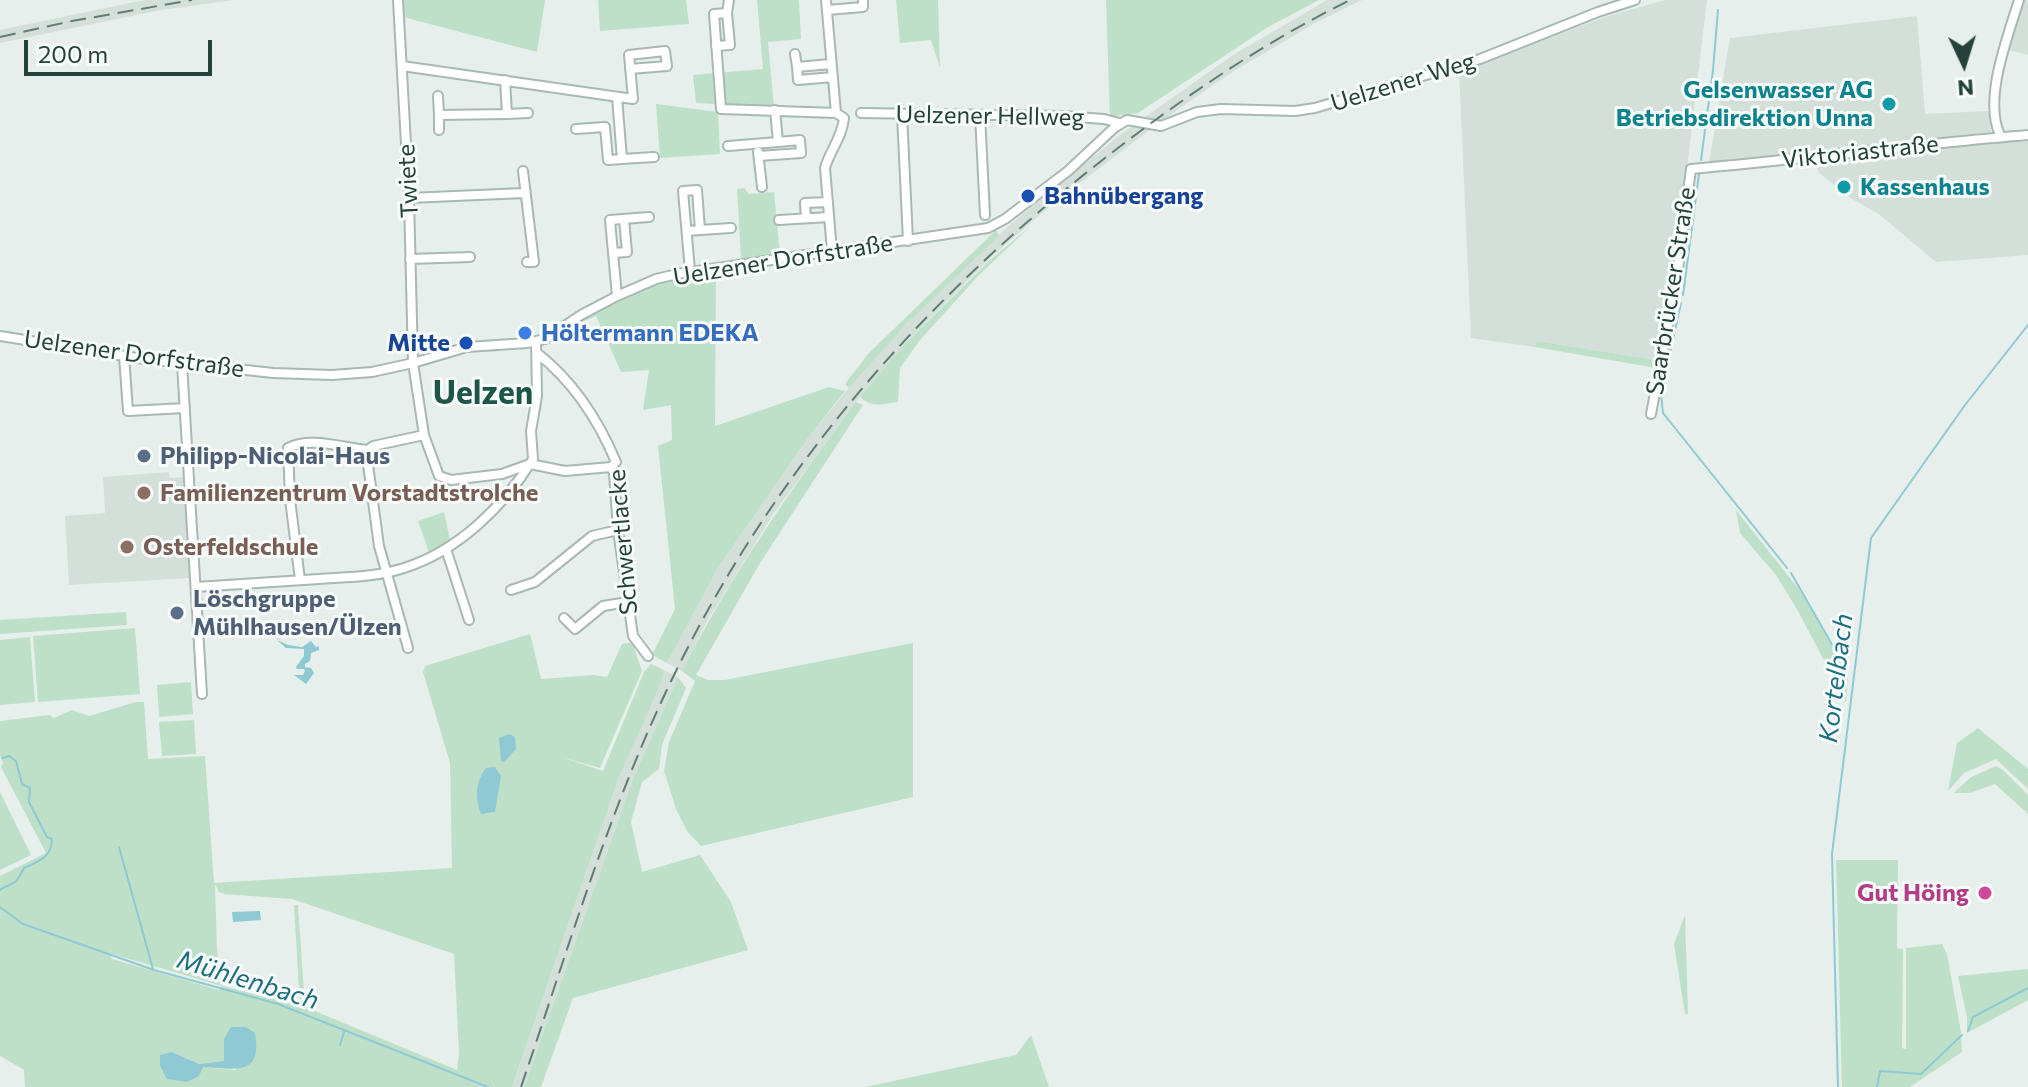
<!DOCTYPE html>
<meta charset="utf-8">
<style>
body{margin:0}
#map{position:relative;width:2028px;height:1087px;overflow:hidden;background:#e6efeb;font-family:Commissioner,sans-serif}
canvas{display:block}
.north{position:absolute;left:1924px;top:24px;width:80px;height:80px;-webkit-text-stroke:6px #f7fbf9;paint-order:stroke;rotate:176deg;font-size:22px;font-weight:700;line-height:32px;text-align:center;color:#24423a}
.north::after{content:'';display:block;margin:auto;width:28px;height:36px;background:#24423a;clip-path:polygon(50% 0,100% 100%,50% 72%,0 100%)}
.scale{position:absolute;left:24px;top:40px;width:188px;height:36px;box-sizing:border-box;border:4px solid #24423a;border-top:0;padding-left:10px;font-size:24px;line-height:28px;white-space:nowrap;color:#24423a;-webkit-text-stroke:6px #f7fbf9;paint-order:stroke}
</style>
<div id="map">
<canvas width="2028" height="1087"></canvas>
<div class="north">N</div>
<div class="scale">200 m</div>
</div>
<script>
const c = document.querySelector('canvas').getContext('2d');
c.lineJoin = 'round';
function fillPath(path, color) {
  c.fillStyle = color;
  c.fill(path, 'evenodd');
}
function trace(path, color, width, dash) {
  c.strokeStyle = color;
  c.lineWidth = width;
  c.lineCap = dash ? 'butt' : 'round';
  c.setLineDash(dash || []);
  c.stroke(path);
}
function drawText(font, color, halo, rows, align = 'center') {
  c.font = font + ' Commissioner,sans-serif';
  c.lineWidth = 6;
  c.setLineDash([]);
  c.textBaseline = 'middle';
  c.strokeStyle = halo;
  c.fillStyle = color;
  for (const [text, x, y, turn = 0] of rows) {
    c.save();
    c.translate(x, y);
    c.rotate((+turn || 0) * Math.PI / 180);
    c.textAlign = isNaN(turn) ? turn : align;
    if (halo) c.strokeText(text, 0, 0);
    c.fillText(text, 0, 0);
    c.restore();
  }
}
const built = new Path2D(`
 M144,0H234L161,10L0,43V30Z
 M1327,0H1362L1317,22L1234,71L1164,119L1055,202L991,257L901,348L856,402L774,513L706,623L682,671L667,663L718,568L808,438L865,368L906,324L960,270L1012,223L1121,134L1233,55Z
 M1665,0H1707L1672,294L1657,360L1536,341L1535,347L1471,338L1459,71L1605,17Z
 M2023,0H2028V55L2009,50Z
 M1917,16L1925,114L1989,111L1991,132L1709,163L1730,38Z
 M2028,140V255L1936,262L1879,214L1852,199L1819,173L1815,161L1926,147Z
 M169,472L170,478L184,477L190,578L69,585L65,516L105,513L103,477Z
 M664,670L678,677L633,779L524,1087H512L618,780Z`);
const green = new Path2D(`
 M398,0H545L537,52L399,16Z
 M598,0H686L689,24L600,31Z
 M757,0H799L801,39L768,42L774,107L696,103L693,75L763,69Z
 M896,0H938L940,68L931,40L900,43Z
 M1106,0H1319L1268,27L1138,113L1110,117Z
 M656,104L718,112L720,154L660,158Z
 M744,188L749,194L774,192L780,255L741,259L737,189Z
 M1033,224L979,275L920,340L900,368L898,402C883,404 871,408 860,397L901,348L990,260Z
 M996,230L999,236L906,324L849,388L845,384L868,354Z
 M716,267L715,426L829,387L845,391L808,438L718,568L667,663L652,655L675,609L658,446L672,440L671,405L643,410L649,370L621,372L596,316L582,322L581,315L637,287Z
 M1536,341L1657,360L1656,368L1535,347Z
 M856,402L863,405L760,563L696,675L708,680H725L913,643V797L701,846L687,831L676,809L664,771L669,742L695,681L682,671C731,575 792,488 856,402Z
 M1736,510L1801,592L1848,675L1846,702L1798,611L1776,575L1740,533Z
 M444,512L450,540L429,552L418,521Z
 M126,612L127,625L0,634V620Z
 M135,628L140,694L38,702L33,636Z
 M530,634L541,679L593,675L607,677L622,644L632,642L642,671L600,768L561,757L603,771L644,672L651,664L664,670L662,680L618,780L512,1087H25L24,1070L0,1056V876L46,853L1,767L3,763L0,755V721L50,715L54,718L72,710L89,716L136,702H144L148,759L205,756L214,883L452,868L450,763L423,672L425,666ZM215,884L219,892L224,894L292,899L454,954L459,1053L457,1070L305,1007L298,905H294L300,1006L223,986L217,950ZM109,953L222,986L219,990L112,959ZM224,1039L236,1070L202,1067L172,1052L199,1064L224,1061Z
 M30,637L35,702L0,705V640Z
 M678,677L686,688L662,745L659,769L642,782L631,822L642,872L700,855L731,902L748,950L573,998L541,1087H524L633,779Z
 M191,682L193,714L159,717L157,685Z
 M194,720L196,754L162,756L159,722Z
 M1978,728L2028,769V789L1996,759L1964,773L1948,791L1957,743Z
 M1996,766L2003,770L2028,795V814L1995,784L1970,793H1954L1971,777Z
 M0,792L31,855L0,870Z
 M1836,860H1898L1897,948L1903,949L1902,1048L1906,1049V948L1942,944L1947,954L1961,1032L1962,1052L1910,1087H1842Z
 M1685,915L1688,1014H1685L1674,944Z
 M2028,969V1000L1967,1033V1017L1958,976Z
 M1031,1035L1049,1087H865L1016,1055Z`);
const water = new Path2D(`
 M277,640L288,645L302,647L311,641L316,647L319,646V650L311,653L310,661L305,664V667L311,668L314,673L306,684L294,675H303L305,671L304,669H297L296,667L304,656V649L286,648Z
 M509,734L515,737L516,749L504,762L501,761L499,738Z
 M495,767L501,776L495,812L481,814C475,798 475,782 486,768Z
 M260,911L261,920L233,922L232,912Z
 M231,1027H246L255,1033C263,1078 233,1068 203,1067L199,1076L187,1082L167,1079L160,1066V1055L172,1052L199,1064L224,1061V1039Z`);
const stream = new Path2D(`
 M1701,160L1713,70L1718,10
 M1683,295L1699,174
 M1681,303L1661,394L1663,413L1787,568
 M1791,573L1838,655
 M119,847L153,969
 M0,890C17,879 13,889 24,868C39,861 52,857 52,839L47,837L29,802L30,788L22,784L16,761L9,756L2,758
 M0,907L23,924L154,970L278,1004L488,1087
 M1968,1031L1973,1017L2028,988
 M340,1045L344,1032
 M1838,1087L1832,854L1871,538L1965,405L2028,325
 M1877,1087L1880,1071L1921,1074L1962,1035`);
const minor = new Path2D(`
 M398,0L409,198L413,363L424,435L439,476L451,480L502,474L530,464L565,471L611,467
 M826,0L836,113
 M827,10L863,7V0
 M727,13L729,0
 M716,46L730,45L727,13L714,14L721,109L836,113
 M795,54L797,67
 M831,64L797,67L798,80L833,77
 M402,66L633,99L629,55L665,51L667,66L630,69
 M438,96L439,115L507,114L505,80
 M617,97L622,159L654,157
 M861,113L1063,116L1104,119L1119,123
 M507,114L528,113
 M902,114L908,241
 M439,115V130
 M980,115L985,215
 M576,129L605,127L608,160L622,159
 M2000,135C1983,99 2008,36 2019,0
 M728,146L778,142L775,110
 M758,152L762,187
 M759,156L801,153L800,140L778,142
 M523,171L534,262H527
 M409,198L524,193
 M806,218L805,203L828,202
 M779,220L829,217
 M700,230L731,228
 M687,231L700,230L697,190L683,191L690,271
 M832,251L825,168C830,150 842,138 844,118L836,113
 M613,253L627,252L624,219
 M410,259L470,257
 M617,296L610,220L649,217
 M0,336L137,358L273,373L332,375L372,372L413,363L467,347L527,343L545,339L581,315L617,296L656,279L677,274L988,228L1005,219L1068,171L1114,128L1127,120L1161,126L1197,112L1221,109L1295,111L1315,108L1480,59L1598,12L1635,0
 M537,353C574,382 598,419 616,462L611,467
 M124,356L128,411L185,408
 M182,364L202,694
 M1651,414L1677,277L1691,169C1803,159 1917,144 2028,135
 M611,467L614,473L618,530L633,636L648,656
 M446,549L469,620
 M300,580L290,499L288,448C310,436 343,448 368,450
 M196,587C237,584 278,582 319,579C348,577 377,577 404,568C458,551 504,506 533,459L531,431L537,396L536,342
 M511,590L535,582L592,536L618,530
 M564,618L575,629L603,606L628,602
 M408,648L379,546L367,457L368,450L373,446L424,435`);
const rail = new Path2D(`
 M0,37L72,21L192,0
 M521,1087C569,947 611,802 677,669C780,460 933,289 1118,148C1191,92 1267,41 1350,0`);
const markers = [
 [1889,104,8,"#0f9aa8"],
 [1844,187,8,"#0f9aa8"],
 [1028,196,8,"#1a4fb4"],
 [525,333,8,"#3f7fe0"],
 [466,343,8,"#1a4fb4"],
 [144,456,8,"#5c6f8a"],
 [144,493,8,"#8d6e63"],
 [127,547,8,"#8d6e63"],
 [177,613,8,"#5c6f8a"],
 [1985,893,8,"#d1479c"]
];
const streetNames = [
 ["Uelzener Weg",1403,82,-17],
 ["Uelzener Hellweg",990,116,1],
 ["Viktoriastraße",1860,152,-6],
 ["Twiete",408,181,-93],
 ["Uelzener Dorfstraße",783,260,-9],
 ["Saarbrücker Straße",1671,291,-81],
 ["Uelzener Dorfstraße",134,354,8],
 ["Schwertlacke",623,542,-95]
];
const cultureNames = [
 ["Gelsenwasser AG",1873,90],
 ["Betriebsdirektion Unna",1873,118],
 ["Kassenhaus",1860,187,"left"]
];
const transitNames = [
 ["Bahnübergang",1044,196],
 ["Mitte",450,343,"right"]
];
const shopNames = [
 ["Höltermann EDEKA",541,333]
];
const serviceNames = [
 ["Philipp-Nicolai-Haus",160,456],
 ["Löschgruppe",193,599],
 ["Mühlhausen/Ülzen",193,627]
];
const educationNames = [
 ["Familienzentrum Vorstadtstrolche",160,493],
 ["Osterfeldschule",143,547]
];
const hotelNames = [
 ["Gut Höing",1969,893]
];
const waterNames = [
 ["Kortelbach",1836,678,-83],
 ["Mühlenbach",248,980,17]
];
const districtNames = [
 ["Uelzen",483,393]
];
fillPath(built, '#d4dfda');
fillPath(green, '#bfe0c8');
fillPath(water, '#8ec9d4');
trace(stream, '#8ec9d4', 2);
trace(minor, '#a8b8b2', 12);
trace(minor, '#fff', 8);
trace(rail, '#5f7d75', 2, [16, 8]);
for (const [x, y, r, color] of markers) {
  const dot = new Path2D();
  dot.arc(x, y, r, 0, 2 * Math.PI);
  c.fillStyle = color;
  c.fill(dot);
  trace(dot, '#f7fbf9', 3);
}
drawText('24px', '#24423a', '#f7fbf9', streetNames);
drawText('bold 24px', '#0d838f', '#f7fbf9', cultureNames, 'right');
drawText('bold 24px', '#164399', '#f7fbf9', transitNames, 'left');
drawText('bold 24px', '#366cbe', '#f7fbf9', shopNames, 'left');
drawText('bold 24px', '#4e5e75', '#f7fbf9', serviceNames, 'left');
drawText('bold 24px', '#785e54', '#f7fbf9', educationNames, 'left');
drawText('bold 24px', '#b23c85', '#f7fbf9', hotelNames, 'right');
drawText('italic 26px', '#1c6f80', '#f7fbf9', waterNames);
drawText('bold 32px', '#1f5548', '#f7fbf9', districtNames);
</script>
